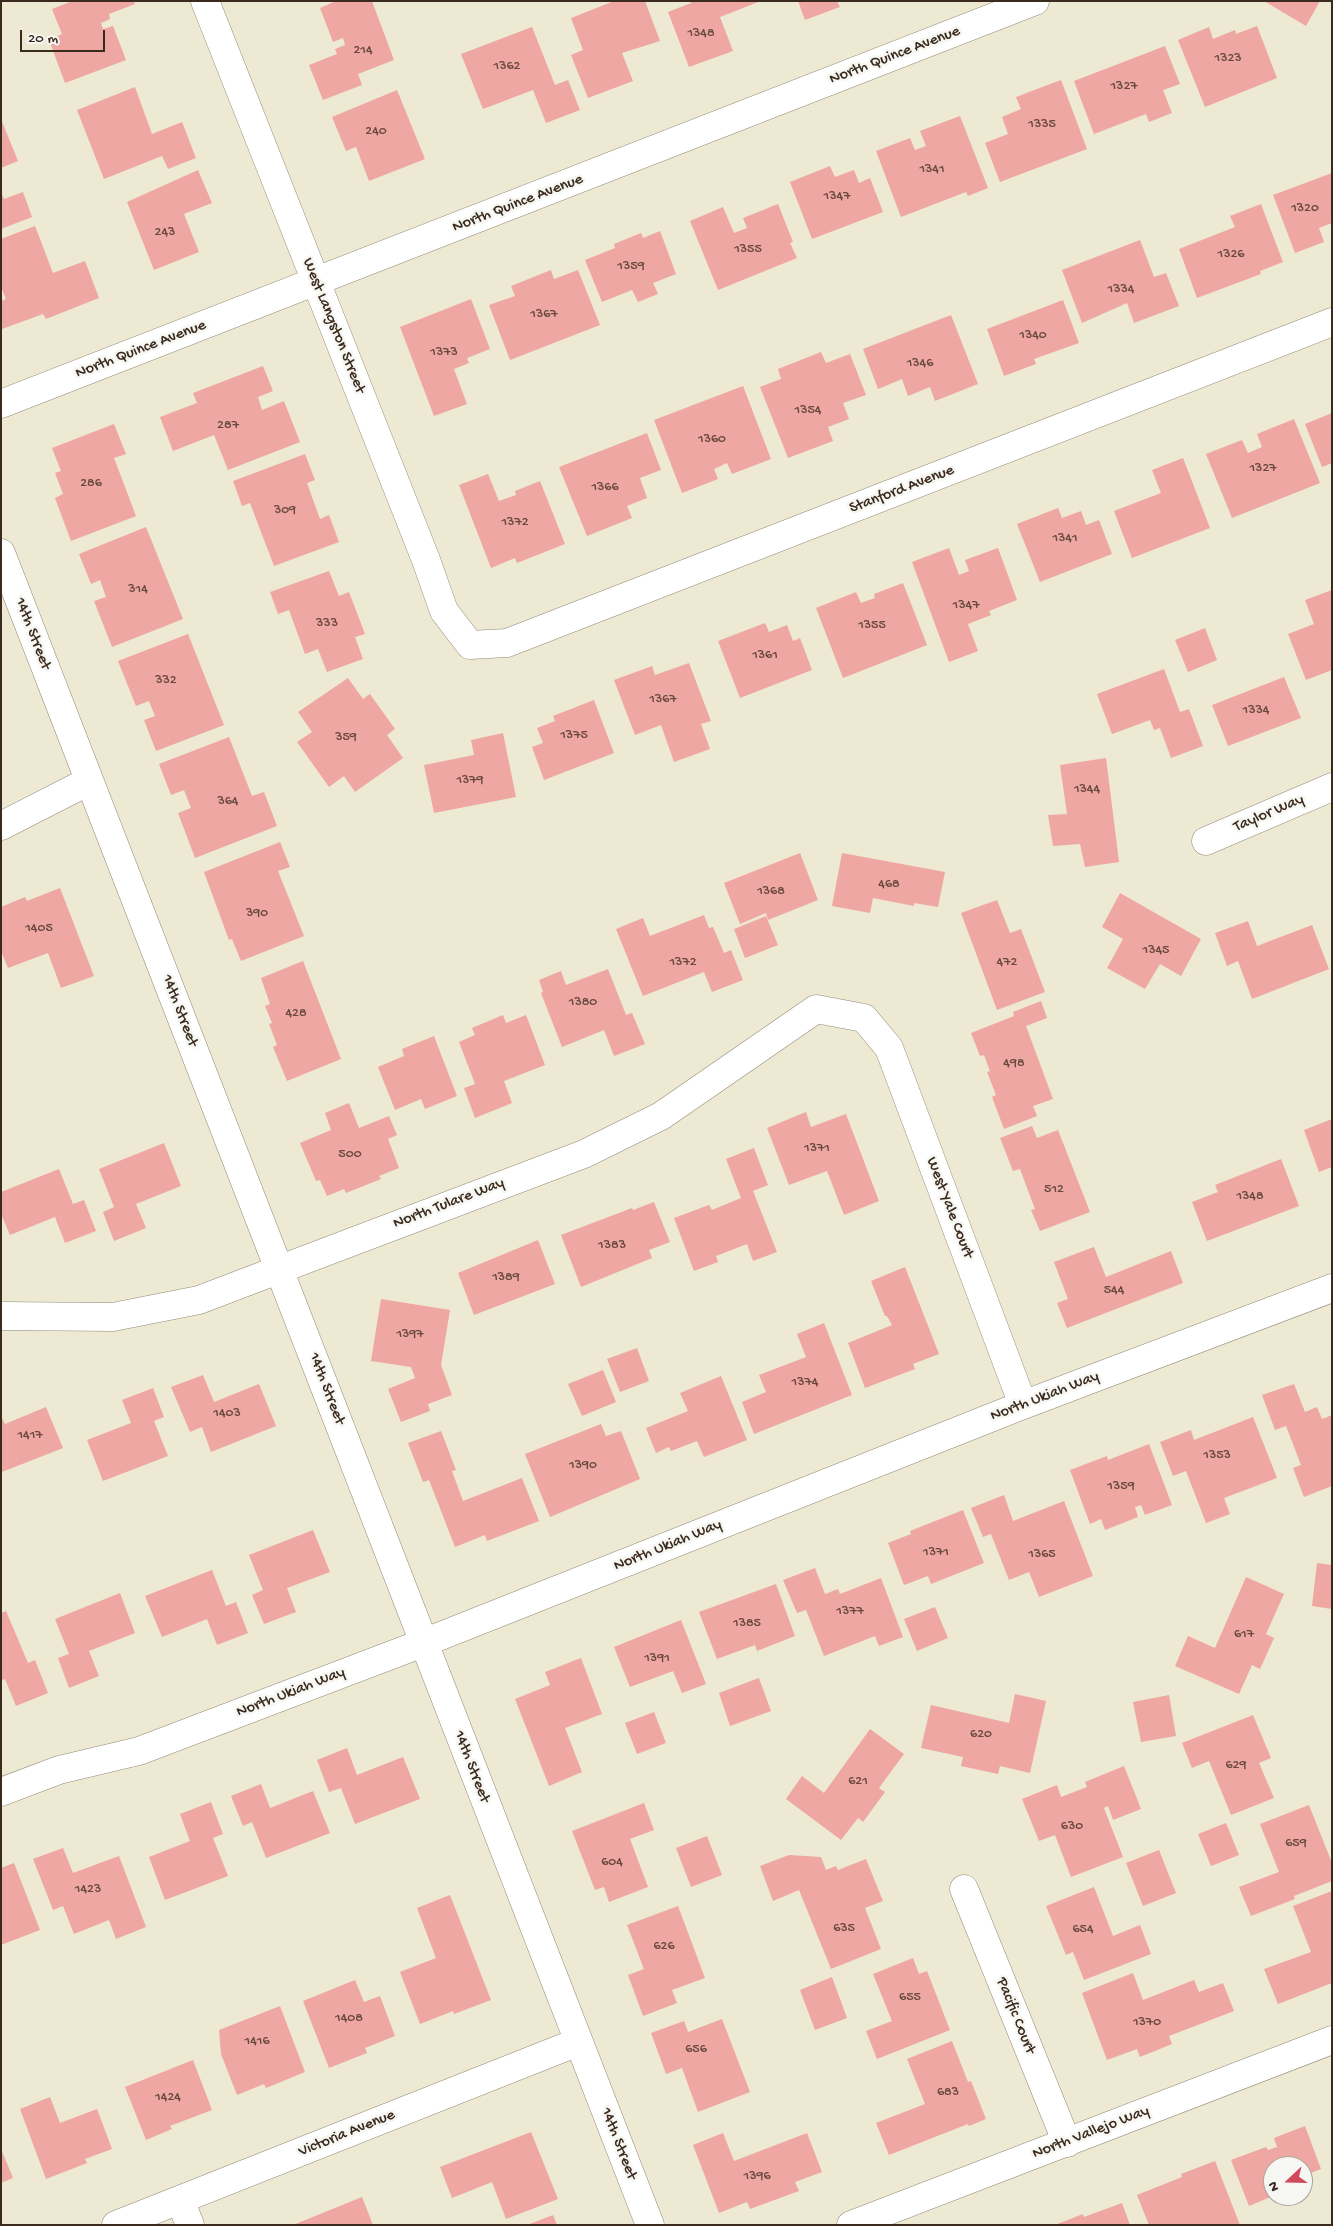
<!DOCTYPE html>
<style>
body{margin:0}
#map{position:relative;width:1333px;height:2226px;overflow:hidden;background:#ede9d2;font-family:"Gochi Hand",sans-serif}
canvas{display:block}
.frame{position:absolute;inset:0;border:2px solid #3b2a1e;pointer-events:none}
.north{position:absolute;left:1263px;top:2156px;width:50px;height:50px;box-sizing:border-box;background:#f6f6f2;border:1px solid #aba49d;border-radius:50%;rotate:249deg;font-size:14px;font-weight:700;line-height:20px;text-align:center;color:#3b2a1e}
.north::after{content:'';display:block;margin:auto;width:18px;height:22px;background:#d1495b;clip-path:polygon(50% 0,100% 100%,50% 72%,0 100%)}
.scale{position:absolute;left:20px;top:30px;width:85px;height:22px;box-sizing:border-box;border:2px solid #3b2a1e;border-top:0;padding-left:6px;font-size:15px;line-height:18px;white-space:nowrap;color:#3b2a1e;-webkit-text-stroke:4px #f6f6f2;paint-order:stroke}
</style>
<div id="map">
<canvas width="1333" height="2226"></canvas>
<div class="frame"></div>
<div class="north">N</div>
<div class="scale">20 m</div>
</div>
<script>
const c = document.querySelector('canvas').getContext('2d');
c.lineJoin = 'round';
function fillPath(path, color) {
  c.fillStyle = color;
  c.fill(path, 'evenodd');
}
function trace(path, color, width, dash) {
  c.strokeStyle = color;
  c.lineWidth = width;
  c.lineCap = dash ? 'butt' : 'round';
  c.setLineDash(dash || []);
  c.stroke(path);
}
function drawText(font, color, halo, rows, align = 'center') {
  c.font = font + ' "Gochi Hand",sans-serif';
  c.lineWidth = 5;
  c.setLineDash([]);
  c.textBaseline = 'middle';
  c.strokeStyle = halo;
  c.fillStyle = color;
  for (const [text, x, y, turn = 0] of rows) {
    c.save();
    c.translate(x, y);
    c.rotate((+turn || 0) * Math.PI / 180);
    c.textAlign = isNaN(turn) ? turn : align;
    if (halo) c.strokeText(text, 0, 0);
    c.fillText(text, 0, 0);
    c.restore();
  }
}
const building = new Path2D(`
 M72,1H134L135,4L109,14L110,19L101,23L103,29L113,26L126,60L65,83L49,40L62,34L52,9Z
 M336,1H372L394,60L358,74L362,85L323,100L309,65L337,54L335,49L345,45L343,38L333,42L320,8Z
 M614,1H645L660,41L622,53L633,81L588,98L571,55L583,50L571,18Z
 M690,1H761L720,17L733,51L689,67L668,12L691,3Z
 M798,1H837L840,7L805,20Z
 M1264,1H1320L1306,26Z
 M1257,26L1277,78L1205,107L1178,40L1209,27L1213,39L1235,30L1236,34Z
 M532,27L555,85L568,80L580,110L546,123L533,90L483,109L461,54Z
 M1165,46L1180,84L1163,90L1172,113L1149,122L1146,114L1094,134L1074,81Z
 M1061,80L1087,149L1000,182L985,143L1008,134L1002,117L1021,109L1016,97Z
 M135,87L152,134L182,122L196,158L168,169L162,156L104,179L77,110Z
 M397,90L425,159L369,181L356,147L346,151L332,117Z
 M960,116L988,188L968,196L966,192L901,217L876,151L910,138L915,150L926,146L920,131Z
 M1,119L18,161L1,168Z
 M830,166L835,177L854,170L859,183L870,178L883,212L812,239L790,182Z
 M198,170L212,203L184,214L199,252L154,270L127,202Z
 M1332,173V223L1319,228L1324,242L1295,253L1273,195Z
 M1,192L4,199L23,192L32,217L1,229Z
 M778,204L793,242L790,243L797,258L718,290L690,221L723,207L734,233L747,228L743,218Z
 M1261,204L1283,262L1260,271L1261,274L1197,298L1179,249L1235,227L1230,216Z
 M35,226L53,273L85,261L99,298L46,319L43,314L2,329L1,301L6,299L1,287V239Z
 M660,231L676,274L653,283L658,294L638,302L632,290L602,302L585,260L615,248L614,244L641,233L643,238Z
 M1140,240L1154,277L1166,273L1179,306L1134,323L1127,303L1082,323L1062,270Z
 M551,270L554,279L578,270L600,325L510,360L489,305L515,296L511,286Z
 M471,299L490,349L467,358L469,363L454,369L467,404L434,416L400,327Z
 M1063,300L1079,343L1034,359L1036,364L1004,376L987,329Z
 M951,315L978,384L935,401L930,387L908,396L902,379L878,389L863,349Z
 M821,352L826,363L850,354L866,395L843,403L849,419L828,427L833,441L788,458L760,387L781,379L778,369Z
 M263,366L273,391L258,397L262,410L284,401L300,442L228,470L214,435L173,451L160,417L197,403L193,393Z
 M743,386L771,459L732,474L727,463L714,469L718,479L682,493L654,420Z
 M1332,413V463L1322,467L1305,424Z
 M1294,419L1320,483L1232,518L1206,454L1242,440L1248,453L1262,447L1257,434Z
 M114,424L126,454L114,458L136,516L71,541L55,498L63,494L55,473L61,471L52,448Z
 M647,433L661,470L640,478L647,498L627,506L632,518L587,536L559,467Z
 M305,454L315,480L307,483L320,519L329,515L339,542L274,566L250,503L242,506L233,481Z
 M1183,458L1210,528L1132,558L1114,511L1161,493L1152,470Z
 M488,474L499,501L516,495L515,491L540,481L565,544L517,563L515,558L491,568L459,485Z
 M1058,508L1062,518L1081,511L1086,525L1099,520L1112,554L1040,582L1017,524Z
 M146,527L183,619L112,647L94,601L106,597L100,580L91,584L79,554Z
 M949,548L959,575L969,571L965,560L998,548L1017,600L989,611L991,615L968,624L978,651L949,662L912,562Z
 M329,571L339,596L349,592L365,634L355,637L363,659L327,672L318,649L305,654L289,610L278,614L270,592Z
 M903,583L927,645L843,678L816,608L856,592L861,603L875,598L874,594Z
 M1332,590V670L1306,680L1288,634L1314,624L1305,600Z
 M765,623L769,632L787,625L793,641L800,638L812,670L740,698L718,641Z
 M1205,628L1217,660L1188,672L1175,640Z
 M188,634L224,725L156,751L144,720L155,716L149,701L136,706L118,661Z
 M689,663L711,721L701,724L710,749L674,762L661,725L635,735L614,680L652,666L655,675Z
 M1164,669L1180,712L1189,709L1203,746L1171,758L1160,728L1154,730L1150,720L1112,734L1097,694Z
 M1284,677L1301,718L1228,746L1212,705Z
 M348,678L363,699L370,694L395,729L387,735L403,758L355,792L344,776L329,787L297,742L312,732L298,712Z
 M594,700L614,753L544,780L532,747L543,743L537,728L555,721L553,716Z
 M503,733L516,797L434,813L424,765L474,755L471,740Z
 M229,737L252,796L264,792L277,826L195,858L178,813L191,808L184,790L171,795L159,764Z
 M1106,758L1119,862L1085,867L1080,844L1053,846L1048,815L1067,814L1060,765Z
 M280,842L290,867L278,871L304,936L241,961L232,939L229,940L204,872Z
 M800,853L818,900L768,920L766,913L740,924L724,883Z
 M842,853L945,872L938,907L914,903V906L873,898L870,913L832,906Z
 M60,888L94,976L61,988L48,953L8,968L1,951V907L25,897L27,901Z
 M1120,893L1201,939L1181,976L1160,964L1145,989L1107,968L1123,939L1102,927Z
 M997,900L1010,933L1021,929L1045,992L997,1010L961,913Z
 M704,915L709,928L713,927L724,953L731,950L743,980L712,992L704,972L643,996L616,929L643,918L650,936Z
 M766,916L778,945L745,958L734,929Z
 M1248,921L1257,946L1312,925L1329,969L1252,999L1238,961L1227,966L1215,933Z
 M303,961L341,1059L287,1081L273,1047L277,1045L269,1024L272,1023L265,1006L270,1004L261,978Z
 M608,969L626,1015L632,1013L645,1044L614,1056L604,1030L562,1047L541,993L543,992L539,980L561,971L566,985Z
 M1041,1001L1047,1018L1026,1026L1053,1099L1033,1106L1037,1116L1004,1129L992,1097L996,1095L987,1072L990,1071L984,1055L980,1056L971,1033L1014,1016L1013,1012Z
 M503,1015L506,1023L526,1015L545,1065L504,1081L512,1103L475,1118L464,1088L475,1084L459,1042L475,1035L472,1028Z
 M434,1036L457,1096L425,1109L421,1099L395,1110L378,1067L404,1056L402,1049Z
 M349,1103L359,1128L389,1116L397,1135L388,1139L399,1168L379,1176L381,1179L346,1193L344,1189L327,1196L320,1180L316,1181L300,1143L331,1130L325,1113Z
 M806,1112L811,1127L846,1114L879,1201L844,1215L827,1171L789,1185L767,1128Z
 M1332,1119V1167L1319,1172L1304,1130Z
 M1032,1126L1037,1138L1058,1130L1090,1212L1040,1231L1031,1210L1035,1209L1020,1169L1013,1171L1000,1138Z
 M164,1143L181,1186L136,1204L146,1228L114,1241L103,1212L114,1207L99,1169Z
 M754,1148L768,1185L753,1191L777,1252L753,1261L747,1244L716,1256L718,1262L694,1271L674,1218L709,1205L712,1210L741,1198L726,1159Z
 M1281,1159L1299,1206L1207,1241L1192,1202L1218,1192L1215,1185Z
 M59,1169L73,1204L84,1200L96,1231L65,1243L55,1217L10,1235L1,1214V1192Z
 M654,1202L670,1242L649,1250L652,1258L581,1287L561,1235L632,1208L633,1210Z
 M538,1240L555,1284L474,1315L458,1273Z
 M1094,1247L1106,1277L1171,1251L1183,1283L1067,1328L1057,1303L1068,1299L1054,1262Z
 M905,1267L939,1354L913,1364L915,1369L865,1388L848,1343L892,1325L887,1316H885L871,1281Z
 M381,1299L450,1310L441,1365L452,1395L428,1404L430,1411L401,1422L388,1389L415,1378L411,1367L371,1361Z
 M824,1323L852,1395L754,1434L742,1402L766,1392L759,1375L806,1357L797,1334Z
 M637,1348L649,1381L620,1392L607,1359Z
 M603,1370L616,1402L582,1416L568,1384Z
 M203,1375L214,1402L259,1384L276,1426L211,1452L202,1427L190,1432L171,1387Z
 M721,1376L747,1440L704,1457L697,1441L671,1451L669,1447L656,1453L646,1428L688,1411L680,1393Z
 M1294,1384L1305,1412L1317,1407L1322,1419L1332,1415V1486L1304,1497L1293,1468L1301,1465L1286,1426L1275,1430L1262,1395Z
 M153,1388L164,1417L154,1421L168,1456L103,1481L87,1440L131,1423L122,1400Z
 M46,1407L63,1448L2,1472L1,1416L5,1424Z
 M1253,1417L1277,1478L1224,1498L1230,1514L1206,1523L1186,1471L1173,1476L1160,1442L1191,1430L1194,1440Z
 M601,1424L606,1436L621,1431L640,1479L550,1517L525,1454Z
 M441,1431L456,1470L452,1471L463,1501L522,1478L539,1521L487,1541L485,1535L455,1547L429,1480L423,1482L408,1443Z
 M1149,1444L1172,1505L1145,1515L1141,1505L1135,1507L1138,1517L1105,1530L1101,1519L1090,1524L1070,1470L1107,1456L1108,1460Z
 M1004,1495L1013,1521L1064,1501L1093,1576L1039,1597L1029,1572L1009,1580L991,1534L983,1537L971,1508Z
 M963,1510L984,1563L931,1584L928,1576L904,1585L888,1543L911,1534L910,1531Z
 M313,1530L330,1572L287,1588L296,1612L264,1624L252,1595L263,1590L249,1555Z
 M1317,1563L1332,1565V1609L1312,1606Z
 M815,1568L825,1594L838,1589L840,1594L881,1578L903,1637L879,1646L875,1636L824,1656L806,1610L797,1613L783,1580Z
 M212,1570L226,1606L236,1602L248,1633L217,1645L207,1619L162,1637L145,1596Z
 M1246,1577L1284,1594L1266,1634L1274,1638L1260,1669L1252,1665L1239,1694L1175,1666L1188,1636L1215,1648Z
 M776,1584L795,1636L757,1651L755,1645L717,1659L699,1612Z
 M120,1593L135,1633L89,1651L99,1676L69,1688L58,1658L69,1654L55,1619Z
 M935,1607L948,1638L917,1651L904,1619Z
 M6,1611L28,1663L35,1660L48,1693L16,1706L5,1679L1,1681V1613Z
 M681,1620L706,1684L682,1693L673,1671L630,1687L614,1647Z
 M581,1658L602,1714L565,1728L582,1772L549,1786L515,1699L550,1685L545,1672Z
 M759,1678L771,1711L730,1726L719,1693Z
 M1015,1694L1046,1701L1030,1773L1000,1766L998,1774L961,1766L963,1757L921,1748L931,1705L1009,1723Z
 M1169,1695L1176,1736L1141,1742L1133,1702Z
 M654,1712L666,1743L637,1754L625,1723Z
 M1253,1715L1271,1758L1259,1763L1274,1798L1231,1815L1209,1761L1192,1768L1182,1743Z
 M870,1729L904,1754L879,1788L885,1792L863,1822L858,1818L841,1840L786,1799L802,1776L824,1793Z
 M347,1748L357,1775L403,1757L420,1799L355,1824L341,1788L329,1792L317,1760Z
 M1124,1766L1141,1809L1113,1820L1108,1806L1104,1808L1123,1857L1071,1877L1055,1835L1039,1841L1022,1799L1057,1785L1061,1797L1087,1787L1085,1782Z
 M261,1784L270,1808L313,1791L330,1833L266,1858L252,1822L243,1826L231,1796Z
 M211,1802L223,1834L213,1838L228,1876L165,1900L149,1857L190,1841L180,1814Z
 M644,1803L654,1830L630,1839L648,1887L609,1902L604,1887L595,1890L572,1831Z
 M1309,1805L1332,1863V1881L1294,1896L1295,1899L1251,1916L1239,1887L1279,1872L1260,1824Z
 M1226,1823L1239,1855L1211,1866L1198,1834Z
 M707,1836L722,1875L691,1887L676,1848Z
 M63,1848L73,1873L119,1856L146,1927L116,1939L109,1920L74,1934L63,1906L53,1910L33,1859Z
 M1159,1850L1176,1893L1143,1906L1126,1863Z
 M789,1855L821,1857L826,1870L836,1866L838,1870L866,1859L883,1901L865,1908L881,1949L831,1969L799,1890L773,1901L760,1866Z
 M14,1863L40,1930L1,1945V1868Z
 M1094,1887L1113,1936L1140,1925L1151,1954L1084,1980L1073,1952L1066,1955L1046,1906Z
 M1332,1891V1983L1278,2004L1264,1969L1311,1952L1293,1906Z
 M450,1895L491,2000L454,2014L453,2011L420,2024L400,1972L436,1958L417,1908Z
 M678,1906L705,1978L672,1990L677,2003L643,2016L628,1975L644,1969L627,1925Z
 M913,1958L919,1974L927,1971L950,2030L877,2059L866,2031L892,2021L873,1974Z
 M1133,1973L1143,2000L1194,1980L1199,1992L1223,1983L1234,2011L1169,2036L1172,2044L1140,2057L1137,2049L1107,2060L1082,1993Z
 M832,1977L847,2018L815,2030L800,1990Z
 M355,1980L364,2002L380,1996L395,2036L365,2048L367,2053L329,2068L303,2001Z
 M280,2006L305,2072L266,2088L264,2084L237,2095L221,2054L219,2030Z
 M722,2019L750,2092L698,2112L682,2068L666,2074L651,2033L684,2021L688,2032Z
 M952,2041L968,2082L971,2081L986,2119L969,2126L968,2124L889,2155L876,2123L925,2104L907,2059Z
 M193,2060L212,2110L170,2126L172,2129L146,2140L125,2087Z
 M50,2097L60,2123L97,2109L112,2149L85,2159L87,2163L46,2179L20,2109Z
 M1305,2126L1321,2169L1303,2176V2166H1273V2196L1249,2206L1231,2160L1266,2147L1268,2150L1277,2147L1274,2138Z
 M531,2132L558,2199L506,2219L492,2182L452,2198L440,2167Z
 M723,2133L734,2161L807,2133L822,2172L795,2182L799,2191L750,2209L747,2202L719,2213L693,2145Z
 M1,2149L13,2178L1,2183Z
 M1215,2161L1240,2225H1149L1137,2195L1182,2177L1181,2174Z
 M362,2197L373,2225H293Z
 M1122,2203L1130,2225H1055L1083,2214L1084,2217Z
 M553,2215L557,2225H527Z`);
const minor = new Path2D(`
 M205,1L426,560L444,611L470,645L507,643L1332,322
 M1,404L1035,1
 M1,553L650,2225
 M1,826L89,781
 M1206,841L1332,787
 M1,1316L113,1317L199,1300L241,1284L584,1154L661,1116L816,1009L864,1018L889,1048L1023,1405
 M1,1792L59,1770L139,1751L423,1643L1023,1405L1332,1288
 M964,1889L1067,2143
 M180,2200L190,2225
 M116,2225L578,2042
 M851,2225L1332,2040`);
const numberNames = [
 ["1348",701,34],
 ["214",363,51],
 ["1323",1228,59],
 ["1362",507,67],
 ["1327",1124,87],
 ["1335",1042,125],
 ["240",376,132],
 ["1341",932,170],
 ["1347",837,197],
 ["1320",1305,209],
 ["243",165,233],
 ["1355",748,250],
 ["1326",1231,255],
 ["1359",631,267],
 ["1334",1121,290],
 ["1367",544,315],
 ["1340",1033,336],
 ["1373",444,353],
 ["1346",920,364],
 ["1354",808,411],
 ["287",228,426],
 ["1360",712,440],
 ["1327",1263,469],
 ["286",91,484],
 ["1366",605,488],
 ["309",285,511],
 ["1372",515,523],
 ["1341",1065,539],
 ["314",138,590],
 ["1347",966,606],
 ["333",327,624],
 ["1355",872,626],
 ["1361",765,656],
 ["332",166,681],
 ["1367",663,700],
 ["1334",1256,711],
 ["1375",574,736],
 ["359",346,738],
 ["1379",470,781],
 ["1344",1087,790],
 ["364",228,802],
 ["468",889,885],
 ["1368",771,892],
 ["390",257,914],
 ["1405",39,929],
 ["1345",1156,951],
 ["1372",683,963],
 ["472",1007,963],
 ["1380",583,1003],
 ["428",296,1014],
 ["498",1014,1064],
 ["1371",817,1149],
 ["500",350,1155],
 ["512",1054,1190],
 ["1348",1250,1197],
 ["1383",612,1246],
 ["1389",506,1278],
 ["544",1114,1291],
 ["1397",410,1335],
 ["1374",805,1383],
 ["1403",227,1414],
 ["1417",30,1436],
 ["1353",1217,1456],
 ["1390",583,1466],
 ["1359",1121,1487],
 ["1371",936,1553],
 ["1365",1042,1555],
 ["1377",850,1612],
 ["1385",747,1624],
 ["617",1244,1635],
 ["1391",657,1659],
 ["620",981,1735],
 ["629",1236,1766],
 ["621",858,1782],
 ["630",1072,1827],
 ["659",1296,1844],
 ["604",612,1863],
 ["1423",88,1890],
 ["635",844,1929],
 ["654",1083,1930],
 ["626",664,1947],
 ["655",910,1998],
 ["1408",349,2019],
 ["1370",1147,2023],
 ["1416",257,2042],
 ["656",696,2050],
 ["683",948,2093],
 ["1424",168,2098],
 ["1396",757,2177]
];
const streetNames = [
 ["North Quince Avenue",895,56,-21],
 ["North Quince Avenue",518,204,-21],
 ["West Langston Street",333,326,68],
 ["North Quince Avenue",141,350,-21],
 ["Stanford Avenue",902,490,-21],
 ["14th Street",32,634,69],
 ["Taylor Way",1269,814,-23],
 ["14th Street",179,1011,69],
 ["North Tulare Way",449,1204,-21],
 ["West Yale Court",949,1208,69],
 ["14th Street",326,1389,69],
 ["North Ukiah Way",1045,1397,-21],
 ["North Ukiah Way",668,1546,-22],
 ["North Ukiah Way",291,1693,-21],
 ["14th Street",471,1767,69],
 ["Pacific Court",1015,2016,68],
 ["North Vallejo Way",1091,2133,-21],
 ["Victoria Avenue",347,2134,-22],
 ["14th Street",618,2144,69]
];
fillPath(building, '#efa7a3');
trace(minor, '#948a78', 29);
trace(minor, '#fff', 28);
drawText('14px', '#68493f', null, numberNames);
drawText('16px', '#3b2a1e', '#f6f6f2', streetNames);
</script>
